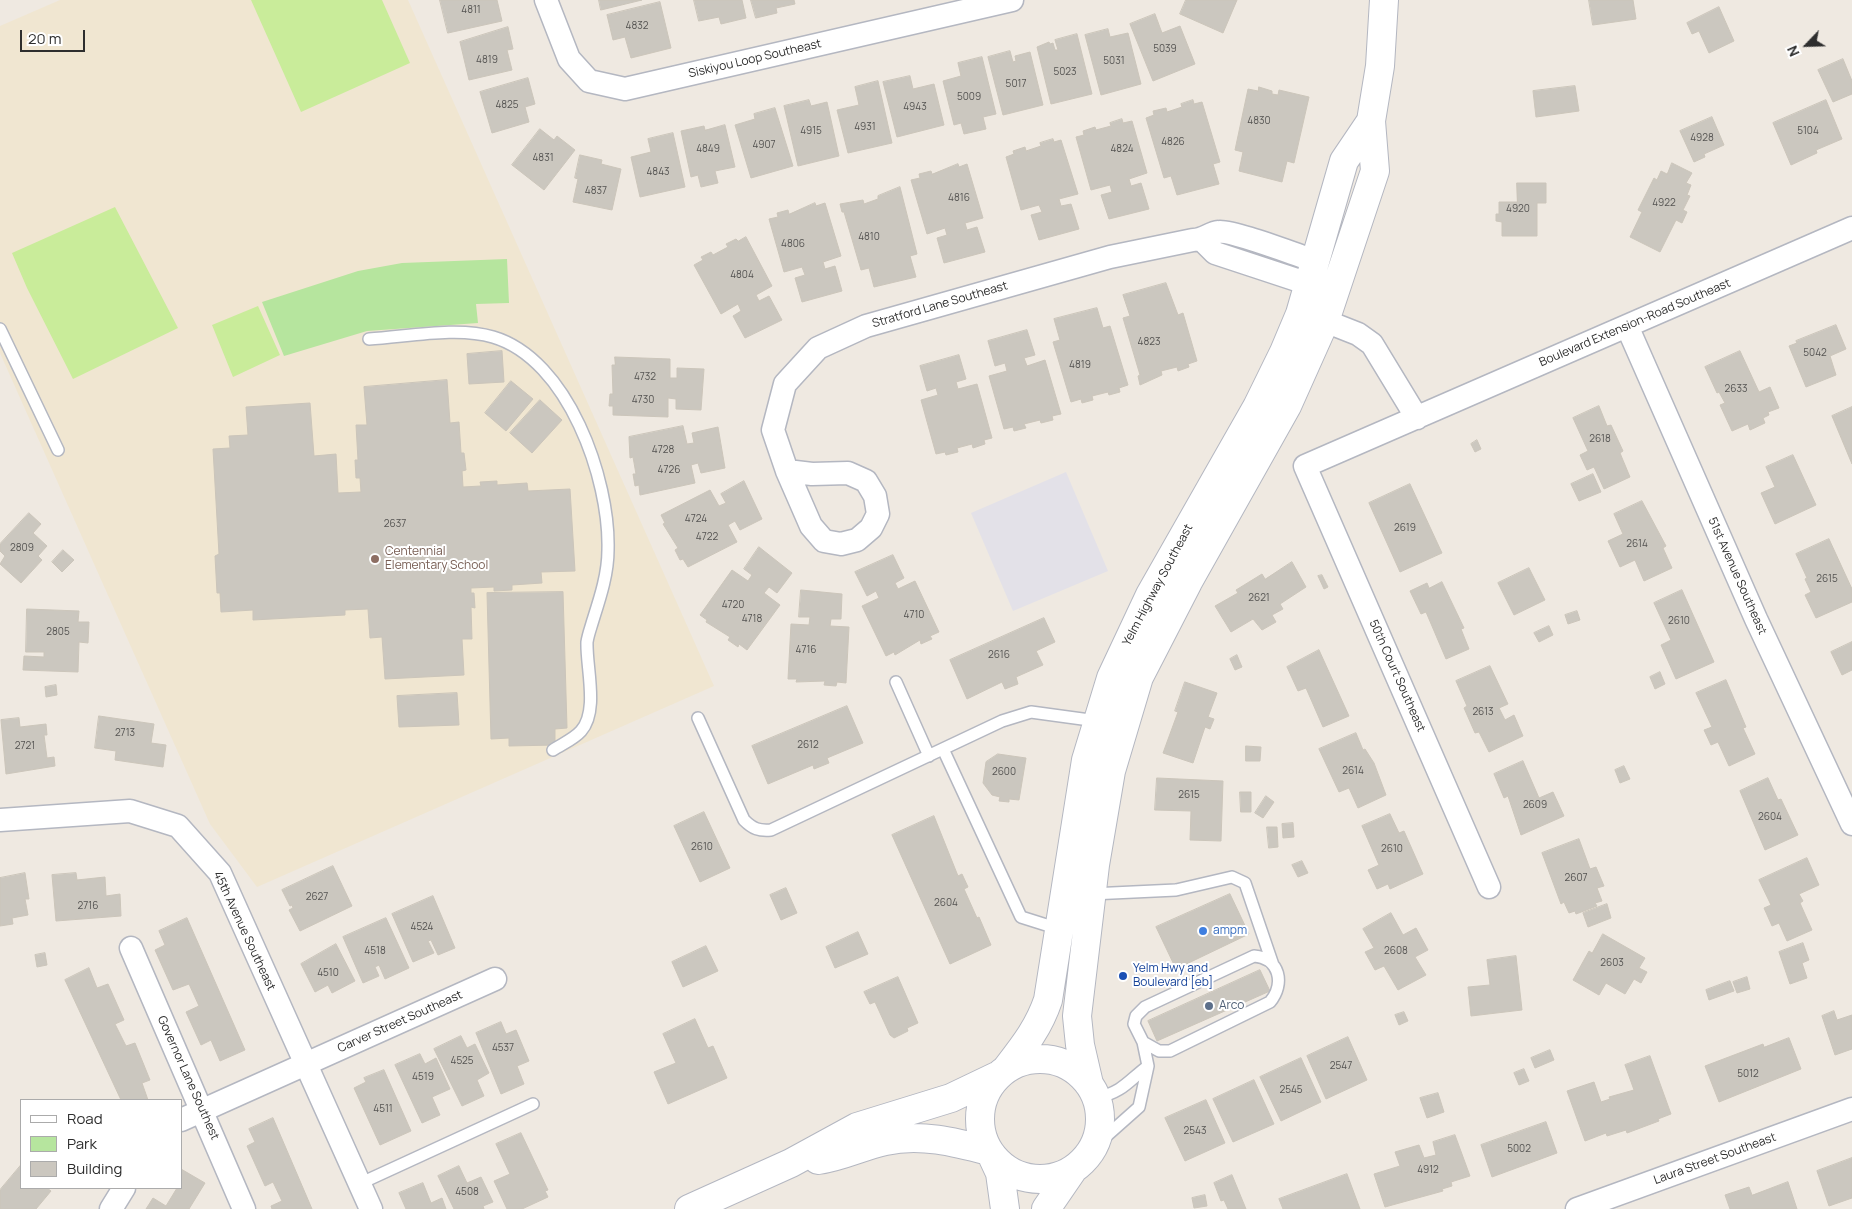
<!DOCTYPE html>
<style>
body{margin:0}
#map{position:relative;width:1852px;height:1209px;overflow:hidden;background:#efe9e1;font-family:Manrope,sans-serif}
canvas{display:block}
.legend{position:absolute;left:20px;top:1099px;width:162px;height:90px;box-sizing:border-box;background:#fff;border:1px solid #ababab;margin:0;padding:6px 9px;list-style:none;font-size:15px;color:#2e2e2e}
.legend li{display:flex;align-items:center;gap:10px;height:25px}
.legend b{width:25px;border:1px solid #ababab}
.north{position:absolute;left:1782px;top:20px;width:50px;height:50px;-webkit-text-stroke:4px #fff;paint-order:stroke;rotate:246deg;font-size:14px;font-weight:700;line-height:20px;text-align:center;color:#2e2e2e}
.north::after{content:'';display:block;margin:auto;width:18px;height:22px;background:#2e2e2e;clip-path:polygon(50% 0,100% 100%,50% 72%,0 100%)}
.scale{position:absolute;left:20px;top:30px;width:65px;height:22px;box-sizing:border-box;border:2px solid #2e2e2e;border-top:0;padding-left:6px;font-size:15px;line-height:18px;white-space:nowrap;color:#2e2e2e;-webkit-text-stroke:4px #fff;paint-order:stroke}
</style>
<div id="map">
<canvas width="1852" height="1209"></canvas>
<ul class="legend">
<li><b style="height:6px;background:#fff"></b>Road</li>
<li><b style="height:14px;background:#b6e59e"></b>Park</li>
<li><b style="height:14px;background:#cbc7bf"></b>Building</li>
</ul>
<div class="north">N</div>
<div class="scale">20 m</div>
</div>
<script>
const c = document.querySelector('canvas').getContext('2d');
c.lineJoin = 'round';
function fillPath(path, color) {
  c.fillStyle = color;
  c.fill(path, 'evenodd');
}
function trace(path, color, width, dash) {
  c.strokeStyle = color;
  c.lineWidth = width;
  c.lineCap = dash ? 'butt' : 'round';
  c.setLineDash(dash || []);
  c.stroke(path);
}
function drawText(font, color, halo, rows, align = 'center') {
  c.font = font + ' Manrope,sans-serif';
  c.lineWidth = 4;
  c.setLineDash([]);
  c.textBaseline = 'middle';
  c.strokeStyle = halo;
  c.fillStyle = color;
  for (const [text, x, y, turn = 0] of rows) {
    c.save();
    c.translate(x, y);
    c.rotate((+turn || 0) * Math.PI / 180);
    c.textAlign = isNaN(turn) ? turn : align;
    if (halo) c.strokeText(text, 0, 0);
    c.fillText(text, 0, 0);
    c.restore();
  }
}
const industrial = new Path2D(`
 M1066,472L1108,571L1013,611L971,513Z`);
const education = new Path2D(`
 M60,0H408L714,686L257,887L210,824L0,353V26Z`);
const green = new Path2D(`
 M507,259L509,303L476,304L478,323L367,331L284,356L262,302L358,271L402,263Z`);
const pitch = new Path2D(`
 M251,0H382L410,63L301,112Z
 M115,207L178,328L73,379L27,288L12,253Z
 M258,306L280,355L233,377L212,325Z`);
const building = new Path2D(`
 M440,0H497L502,21L448,33Z
 M599,0H642L601,10Z
 M694,0H742L746,18L721,24L719,17L699,21Z
 M751,0H794L795,4L776,8L777,13L756,18Z
 M1186,0H1237L1223,33L1180,14Z
 M1589,0H1633L1636,19L1593,25Z
 M660,2L671,48L631,58L625,37L613,40L607,15Z
 M1719,7L1734,41L1709,53L1699,31L1692,34L1687,23Z
 M1155,14L1162,33L1180,26L1195,64L1153,81L1130,24Z
 M508,27L513,49L507,50L512,70L469,80L460,42Z
 M1108,29L1110,37L1128,33L1141,84L1101,95L1085,35Z
 M1077,34L1092,94L1051,104L1037,47L1049,42L1050,44L1053,43L1055,50H1058L1055,40Z
 M1010,51L1013,62L1016,61L1015,56L1030,52L1043,105L1003,115L988,57Z
 M982,57L996,114L983,117L986,129L964,134L961,123L954,125L943,81L961,76L958,63Z
 M1843,59L1852,81V94L1833,102L1818,70Z
 M910,76L913,89L934,84L944,125L897,137L883,82Z
 M528,78L535,104L525,107L529,122L492,133L480,92Z
 M878,81L892,143L848,153L837,110L859,105L855,87Z
 M1575,86L1579,111L1536,117L1533,91Z
 M1259,87L1272,91V94L1278,95L1279,90L1309,97L1294,163L1287,161L1282,182L1239,171L1243,152L1235,150L1248,89L1258,91Z
 M809,100L811,106L827,102L839,156L798,166L784,106Z
 M1193,100L1194,104L1202,102L1220,162L1213,164L1219,184L1177,195L1171,176L1164,178L1146,118L1154,115L1153,111L1166,108L1167,112L1182,107L1181,104Z
 M1826,100L1842,139L1816,150L1817,153L1791,165L1773,123Z
 M775,108L793,166L751,178L735,125L755,119L754,114Z
 M1712,117L1724,145L1704,154L1705,157L1694,162L1680,131Z
 M1122,119L1123,123L1132,121L1147,173L1129,179L1131,186L1141,183L1149,209L1109,219L1101,195L1112,192L1110,185L1091,190L1076,137L1084,135L1083,131L1095,127L1096,130L1111,126L1110,123Z
 M725,125L735,167L715,171L718,183L701,187L698,175L691,177L681,131L704,126L705,130Z
 M540,129L554,140L557,136L575,150L544,190L512,165Z
 M673,133L685,187L640,197L631,157L651,152L648,139Z
 M1053,139L1054,142L1061,140L1078,194L1059,199L1061,206L1071,204L1079,229L1039,240L1031,215L1042,212L1039,205L1021,210L1006,157L1014,154L1013,151L1025,147L1026,151L1041,146L1040,143Z
 M580,155L602,160L601,164L621,169L612,210L573,202L578,179L575,178Z
 M1672,163L1692,173L1686,183L1691,185L1687,195L1690,196L1683,210L1687,212L1682,223L1676,220L1660,252L1630,237L1642,212L1638,210L1654,178L1657,180L1661,171L1667,174Z
 M958,164L959,167L967,164L983,218L965,223L967,230L977,227L985,252L944,263L937,238L947,235L945,228L927,234L911,180L920,178L919,174L931,171L932,174Z
 M1517,183H1546V203H1537V236H1502V222L1496,221V214H1499V202H1517Z
 M900,187L917,254L910,256L916,277L874,287L869,268L861,270L844,212H842L840,204L863,200L864,204L878,199V196Z
 M815,203L816,206L825,203L841,256L823,262L825,269L835,266L842,291L802,302L795,278L805,275L802,267L784,272L769,219L778,217L777,213L788,210L789,214Z
 M746,237L772,286L756,295L759,301L769,296L782,320L745,338L733,316L741,311L738,304L721,314L694,265L703,260L701,257L711,252L713,255L728,247L726,244L736,239L738,241Z
 M1166,283L1178,315L1183,313L1197,361L1188,364L1189,367L1178,371L1177,367L1161,371L1162,375L1140,385L1138,376L1140,375L1123,318L1130,316L1123,295Z
 M1097,308L1103,328L1110,326L1128,385L1119,388L1120,392L1109,395L1108,392L1092,396L1093,400L1082,403L1081,399L1071,402L1053,342L1060,340L1054,319Z
 M1836,325L1846,349L1830,356L1836,375L1806,387L1789,346L1797,343L1796,341Z
 M1027,330L1035,355L1024,358L1027,366L1045,360L1061,414L1052,416L1053,420L1041,423L1040,420L1024,424L1026,428L1014,431L1013,427L1004,429L989,376L1007,371L1005,363L995,366L988,341Z
 M502,351L504,382L469,384L467,354Z
 M1740,351L1759,392L1770,387L1779,408L1768,412L1769,415L1763,418L1765,423L1750,430L1748,424L1732,431L1720,405L1725,403L1719,392L1717,393L1705,367Z
 M959,355L966,379L956,382L958,389L977,384L992,438L984,440L985,444L973,448L972,444L957,448L958,452L946,455L945,452L936,454L921,400L938,395L936,388L927,391L920,366Z
 M615,357L670,359V378H677V368L704,369L701,410L676,409V399L668,398V417L613,415V406H609L610,394H613L612,365H615Z
 M447,380L450,423L459,422L461,453H464L466,470L462,471L463,487L481,486L480,482L497,481V485L527,483L528,491L570,489L575,571L541,572L542,583L512,585V590L494,591V587L471,588V593H474L475,608L471,607L472,639H462L464,675L385,679L382,637L370,638L368,609L345,610V615L253,620V610L221,612L220,593H217L215,556L219,554L213,449L230,448L229,436L248,435L246,407L310,403L314,456L336,454L338,493L361,492L360,478H356L355,460H358L356,425H367L364,387Z
 M511,381L533,399L506,431L485,413Z
 M540,400L562,420L532,453L510,433Z
 M1599,406L1607,426L1611,425L1623,451L1620,453L1630,477L1604,489L1594,467L1587,470L1580,455L1588,451L1573,418Z
 M1852,407V464L1832,416Z
 M683,426L687,444L694,443L692,433L718,427L725,468L701,473L698,463L691,465L695,483L640,495L639,485L635,486L633,474H636L633,457L630,458L629,437Z
 M1477,440L1481,449L1475,452L1471,444Z
 M1793,455L1816,505L1775,524L1761,493L1775,487L1766,467Z
 M1593,474L1601,492L1579,501L1571,484Z
 M744,481L762,519L740,530L735,521L728,525L737,542L688,567L683,559L680,560L675,550L678,548L663,524L665,523L661,515L710,490L719,506L726,503L721,494Z
 M1410,484L1442,553L1400,572L1369,503Z
 M1642,501L1666,546L1663,548L1672,568L1644,581L1635,560L1620,567L1608,541L1623,534L1614,514Z
 M29,513L41,524L33,533L47,546L38,556L42,560L21,583L0,564L5,556L0,551V544Z
 M1829,539L1852,589V602L1816,618L1805,595L1811,592L1805,579L1807,578L1796,554Z
 M759,547L792,573L777,593L769,587L764,593L780,605L747,650L739,644L738,647L728,640L730,637L706,622L707,620L700,615L732,570L748,581L752,575L744,569Z
 M63,550L74,560L62,572L52,562Z
 M893,555L904,578L895,583L898,589L915,581L939,632L930,636L932,639L921,644L920,640L895,655L894,652L886,656L862,606L879,598L876,591L867,596L855,572Z
 M1292,562L1306,587L1280,604L1283,609L1272,615L1276,622L1262,630L1253,619L1231,632L1215,606L1238,593L1236,590L1262,574L1265,579Z
 M1529,568L1545,600L1514,615L1498,583Z
 M1322,575L1328,587L1324,589L1318,576Z
 M1442,582L1464,628L1461,629L1469,649L1446,659L1426,612L1421,614L1410,591L1427,583L1429,588Z
 M801,590L842,594L841,619H831L830,626L849,627L846,683L837,682L836,686L824,685L825,681L796,682L797,679H788L791,624L809,625L810,617H799Z
 M1682,590L1714,662L1676,679L1661,645L1671,640L1654,603Z
 M563,592L567,728L555,729V745L509,746V738L491,739L487,593Z
 M27,609L79,611L78,622H89L88,643L79,642L78,672L23,670L24,656L44,657V652H26Z
 M1577,611L1580,620L1568,624L1565,615Z
 M1044,618L1055,642L1036,651L1043,665L1016,677L1018,684L1005,689L1002,682L967,699L950,660Z
 M1549,626L1553,635L1539,642L1534,633Z
 M1852,642V670L1842,675L1831,652Z
 M1319,650L1349,716L1323,727L1306,688L1298,691L1287,667Z
 M1237,655L1242,667L1235,670L1230,659Z
 M1490,666L1508,704L1499,708L1505,720L1514,715L1523,736L1489,752L1479,732L1475,733L1464,708L1467,706L1456,681Z
 M1660,672L1665,684L1655,689L1650,677Z
 M1726,680L1746,727L1743,728L1755,754L1729,766L1718,742L1711,745L1704,730L1712,727L1696,693Z
 M1185,682L1217,693L1208,717L1214,719L1210,729L1205,727L1193,763L1163,753L1178,712L1175,711Z
 M56,685L57,695L46,697L45,687Z
 M457,693L459,725L399,727L397,696Z
 M847,706L863,743L827,758L829,763L814,769L813,765L768,784L752,746Z
 M99,716L154,724L151,743L166,745L163,767L115,760L116,751L95,748Z
 M19,718L20,727L46,724L47,735H44L47,758L54,757L55,766L6,774L1,720Z
 M1356,733L1363,750L1365,749L1374,763L1386,795L1358,808L1349,788L1339,792L1319,749Z
 M1246,746L1261,747L1260,761H1246Z
 M998,754L1026,758L1019,800L1009,799V802L999,801L1000,797L992,795L983,783L986,762Z
 M1523,761L1539,798L1553,792L1564,816L1521,835L1508,796L1504,798L1494,774Z
 M1624,766L1630,779L1620,783L1615,770Z
 M1157,778L1223,781L1221,841L1190,840L1191,811L1155,810Z
 M1768,778L1778,800L1781,799L1798,835L1765,850L1740,791Z
 M1240,792H1251V812H1241Z
 M1266,796L1274,802L1263,818L1255,813Z
 M704,812L730,868L700,882L674,826Z
 M1390,814L1399,833L1404,831L1423,874L1390,889L1388,884L1377,889L1368,870L1379,865L1362,826Z
 M934,816L958,876L962,874L968,887L964,889L977,918L979,917L991,945L950,964L892,835Z
 M1293,823L1294,837L1283,838L1282,824Z
 M1267,827H1277L1278,847L1269,848Z
 M1579,839L1590,869L1596,867L1604,886L1597,888L1602,901L1595,903L1597,906L1576,914L1575,911L1569,913L1564,902L1561,904L1542,853Z
 M1807,858L1819,885L1799,894L1803,901L1800,903L1812,930L1787,941L1779,923L1772,926L1764,908L1771,905L1759,880Z
 M1302,861L1308,873L1298,877L1292,865Z
 M333,866L352,906L300,931L289,910L293,908L292,905L290,906L282,890Z
 M25,873L29,899H25L28,915L12,918L13,924L0,926V878Z
 M76,873L77,880L105,877L106,896L120,894L121,916L56,921L52,875Z
 M786,888L797,913L781,920L770,895Z
 M1230,894L1249,934L1176,969L1156,927Z
 M433,896L455,948L438,955L431,940L428,941L434,953L413,962L392,914Z
 M1607,904L1611,918L1588,927L1583,913Z
 M1391,913L1403,935L1416,928L1428,950L1415,957L1426,975L1398,990L1384,966L1375,970L1365,952L1374,948L1363,929Z
 M187,918L245,1050L220,1061L211,1040L201,1045L186,1012L199,1006L189,984L173,990L155,950L165,945L159,931Z
 M386,918L409,968L385,979L379,965L375,967L379,976L363,983L343,937Z
 M858,932L868,954L835,968L826,947Z
 M1603,934L1645,958L1639,968L1647,972L1641,983L1634,979L1625,994L1606,983L1599,995L1573,980L1589,951L1592,953Z
 M1803,943L1809,960L1802,963L1807,978L1790,984L1779,952Z
 M336,944L355,981L332,993L328,985L315,992L301,964Z
 M706,946L718,971L683,987L672,962Z
 M45,953L47,965L37,967L35,955Z
 M1516,956L1522,1010L1471,1016L1468,987L1490,985L1487,960Z
 M89,968L97,988L108,984L124,1020L115,1024L126,1046L135,1043L150,1080L142,1083L148,1100H121L65,980Z
 M1260,970L1270,991L1157,1041L1148,1021Z
 M898,977L918,1023L907,1028L908,1031L894,1038L890,1035L875,1002L870,1004L864,992Z
 M1747,977L1750,989L1737,993L1733,982Z
 M1730,981L1734,991L1709,1000L1706,990Z
 M1834,1011L1837,1020L1852,1015V1049L1835,1055L1822,1016Z
 M1404,1012L1408,1021L1399,1025L1395,1015Z
 M695,1019L708,1048L713,1046L727,1078L668,1104L654,1072L676,1063L663,1034Z
 M501,1022L506,1034L516,1030L529,1061L517,1066L524,1084L501,1094L476,1033Z
 M461,1036L467,1048L475,1044L489,1073L477,1080L484,1096L462,1106L434,1049Z
 M1348,1037L1367,1080L1326,1099L1307,1056Z
 M1789,1038L1801,1069L1719,1102L1705,1066L1763,1044L1764,1047Z
 M1550,1050L1554,1060L1535,1068L1531,1058Z
 M420,1054L425,1064L436,1058L450,1089L432,1097L440,1115L422,1123L395,1065Z
 M1650,1056L1671,1114L1658,1119L1659,1121L1627,1133L1626,1130L1607,1136L1606,1133L1585,1141L1567,1091L1594,1082L1601,1102L1610,1099L1609,1097L1634,1090L1625,1065Z
 M1301,1058L1321,1102L1281,1121L1260,1077Z
 M1524,1069L1529,1081L1519,1085L1514,1073Z
 M384,1070L411,1131L380,1145L354,1088L366,1082L364,1078Z
 M1254,1080L1274,1124L1233,1142L1213,1099Z
 M1438,1093L1444,1112L1427,1118L1420,1098Z
 M1206,1100L1225,1143L1185,1161L1165,1118Z
 M273,1118L312,1209H272L271,1206L282,1201L273,1182L265,1186L247,1146L255,1142L249,1129Z
 M1546,1122L1557,1153L1492,1177L1481,1145Z
 M521,1133L548,1190L545,1191L548,1197L522,1209H507L494,1181L510,1174L496,1144Z
 M1455,1135L1470,1176L1451,1182L1452,1186L1442,1189L1443,1191L1385,1207L1374,1174L1400,1166L1395,1152L1419,1145L1424,1158L1436,1155L1433,1142Z
 M1852,1158V1198L1829,1206L1817,1171Z
 M21,1165V1188H47L51,1191L36,1209H0V1190Z
 M459,1166L467,1183L481,1177L493,1202L483,1206L484,1209H454L438,1176Z
 M181,1169L205,1183L189,1209H146L153,1198L166,1206L177,1188H181Z
 M1347,1174L1360,1209H1283L1279,1199Z
 M1232,1175L1246,1209H1228L1224,1200L1221,1201L1214,1183Z
 M1788,1182L1797,1209H1730L1725,1195L1749,1187L1752,1195Z
 M423,1183L431,1203L442,1198L446,1209H406L399,1193Z
 M1205,1195L1207,1206L1194,1208L1192,1198Z`);
const lane = new Path2D(`
 M0,329L58,450
 M369,339C406,337 457,326 493,337C568,359 610,479 608,550C608,574 600,598 593,620C591,627 588,635 587,642C586,667 599,711 581,731C574,739 562,744 553,750
 M896,682L929,756
 M698,718L744,820C753,829 759,831 771,830L1002,721L1031,712L1097,721
 M943,749L1021,917L1059,929
 M1091,894L1176,890L1232,877L1245,883L1273,965
 M1143,1042L1159,1051H1170L1270,1002C1285,984 1280,958 1254,956L1145,1007L1136,1016L1134,1024L1143,1042L1148,1066
 M1094,1147L1139,1107L1148,1066C1127,1082 1124,1091 1097,1098
 M359,1184L533,1104`);
const street = new Path2D(`
 M546,0L569,59L589,81L625,89L1012,0
 M1202,240L1215,253L1309,284
 M1325,321L1358,334L1372,344L1417,418
 M1627,326L1756,619L1852,824
 M787,471L812,474L848,473L866,481L875,496L878,514L871,528L857,540L841,544L824,541L811,526L787,471L773,430L785,384L818,348L866,326L1110,257L1193,240C1204,240 1209,233 1219,232C1232,230 1299,256 1316,261
 M0,820L130,811L178,826L220,873L371,1209
 M1489,887L1305,466L1852,228
 M131,948L244,1209
 M181,1120L495,979
 M111,1209L124,1188
 M1577,1209L1852,1109`);
const secondary = new Path2D(`
 M980 1119a60 60 0 1 1 120 0a60 60 0 1 1-120 0Z
 M1007,1068C1024,1046 1039,1027 1048,1000L1086,760L1111,678L1150,595L1257,407L1284,352L1300,314L1344,161L1371,121
 M1089,1084L1080,1045L1077,1016L1095,865L1111,771L1139,677L1188,582L1287,406L1325,321L1375,171L1371,121L1380,66L1384,0
 M993,1158L1000,1173L1005,1209
 M818,1160C841,1157 862,1146 885,1141C920,1133 955,1142 989,1151
 M689,1209L791,1163L857,1127L951,1098L997,1076
 M1046,1209L1072,1171`);
const markers = [
 [375,559,5,"#8d6e63"],
 [1203,931,5,"#3f7fe0"],
 [1123,976,5,"#1a4fb4"],
 [1209,1006,5,"#5c6f8a"]
];
const numberNames = [
 ["4811",471,10],
 ["4832",637,26],
 ["5039",1165,49],
 ["4819",487,60],
 ["5031",1114,61],
 ["5023",1065,72],
 ["5017",1016,84],
 ["5009",969,97],
 ["4825",507,105],
 ["4943",915,107],
 ["4830",1259,121],
 ["4931",865,127],
 ["4915",811,131],
 ["5104",1808,131],
 ["4928",1702,138],
 ["4826",1173,142],
 ["4907",764,145],
 ["4849",708,149],
 ["4824",1122,149],
 ["4831",543,158],
 ["4843",658,172],
 ["4837",596,191],
 ["4816",959,198],
 ["4922",1664,203],
 ["4920",1518,209],
 ["4810",869,237],
 ["4806",793,244],
 ["4804",742,275],
 ["4823",1149,342],
 ["5042",1815,353],
 ["4819",1080,365],
 ["4732",645,377],
 ["2633",1736,389],
 ["4730",643,400],
 ["2618",1600,439],
 ["4728",663,450],
 ["4726",669,470],
 ["4724",696,519],
 ["2637",395,524],
 ["2619",1405,528],
 ["4722",707,537],
 ["2614",1637,544],
 ["2809",22,548],
 ["2615",1827,579],
 ["2621",1259,598],
 ["4720",733,605],
 ["4710",914,615],
 ["4718",752,619],
 ["2610",1679,621],
 ["2805",58,632],
 ["4716",806,650],
 ["2616",999,655],
 ["2613",1483,712],
 ["2713",125,733],
 ["2612",808,745],
 ["2721",25,746],
 ["2614",1353,771],
 ["2600",1004,772],
 ["2615",1189,795],
 ["2609",1535,805],
 ["2604",1770,817],
 ["2610",702,847],
 ["2610",1392,849],
 ["2607",1576,878],
 ["2627",317,897],
 ["2604",946,903],
 ["2716",88,906],
 ["4524",422,927],
 ["4518",375,951],
 ["2608",1396,951],
 ["2603",1612,963],
 ["4510",328,973],
 ["4537",503,1048],
 ["4525",462,1061],
 ["2547",1341,1066],
 ["5012",1748,1074],
 ["4519",423,1077],
 ["2545",1291,1090],
 ["4511",383,1109],
 ["2543",1195,1131],
 ["5002",1519,1149],
 ["4912",1428,1170],
 ["4508",467,1192]
];
const streetNames = [
 ["Siskiyou Loop Southeast",755,59,-13],
 ["Stratford Lane Southeast",940,305,-16],
 ["Boulevard Extension-Road Southeast",1635,323,-23],
 ["51st Avenue Southeast",1737,576,66],
 ["Yelm Highway Southeast",1158,585,-62],
 ["50th Court Southeast",1397,676,66],
 ["45th Avenue Southeast",244,931,65],
 ["Carver Street Southeast",400,1022,-24],
 ["Governor Lane Southest",188,1078,66],
 ["Laura Street Southeast",1715,1159,-20]
];
const educationNames = [
 ["Centennial",385,552],
 ["Elementary School",385,566]
];
const shopNames = [
 ["ampm",1213,931]
];
const transitNames = [
 ["Yelm Hwy and",1133,969],
 ["Boulevard [eb]",1133,983]
];
const serviceNames = [
 ["Arco",1219,1006]
];
fillPath(industrial, '#e3e1e8');
fillPath(education, '#f0e6d1');
fillPath(green, '#b6e59e');
fillPath(pitch, '#c9ec9a');
fillPath(building, '#cbc7bf');
trace(building, '#cbc5ba', 1);
trace(lane, '#b4b7c1', 14);
trace(street, '#b4b7c1', 25);
trace(secondary, '#b4b7c1', 30);
trace(lane, '#fff', 11);
trace(street, '#fff', 22);
trace(secondary, '#fff', 28);
for (const [x, y, r, color] of markers) {
  const dot = new Path2D();
  dot.arc(x, y, r, 0, 2 * Math.PI);
  c.fillStyle = color;
  c.fill(dot);
  trace(dot, '#fff', 2);
}
drawText('10px', '#555452', null, numberNames);
drawText('12px', '#2e2e2e', '#fff', streetNames);
drawText('12px', '#785e54', '#fff', educationNames, 'left');
drawText('12px', '#366cbe', '#fff', shopNames, 'left');
drawText('12px', '#164399', '#fff', transitNames, 'left');
drawText('12px', '#4e5e75', '#fff', serviceNames, 'left');
</script>
